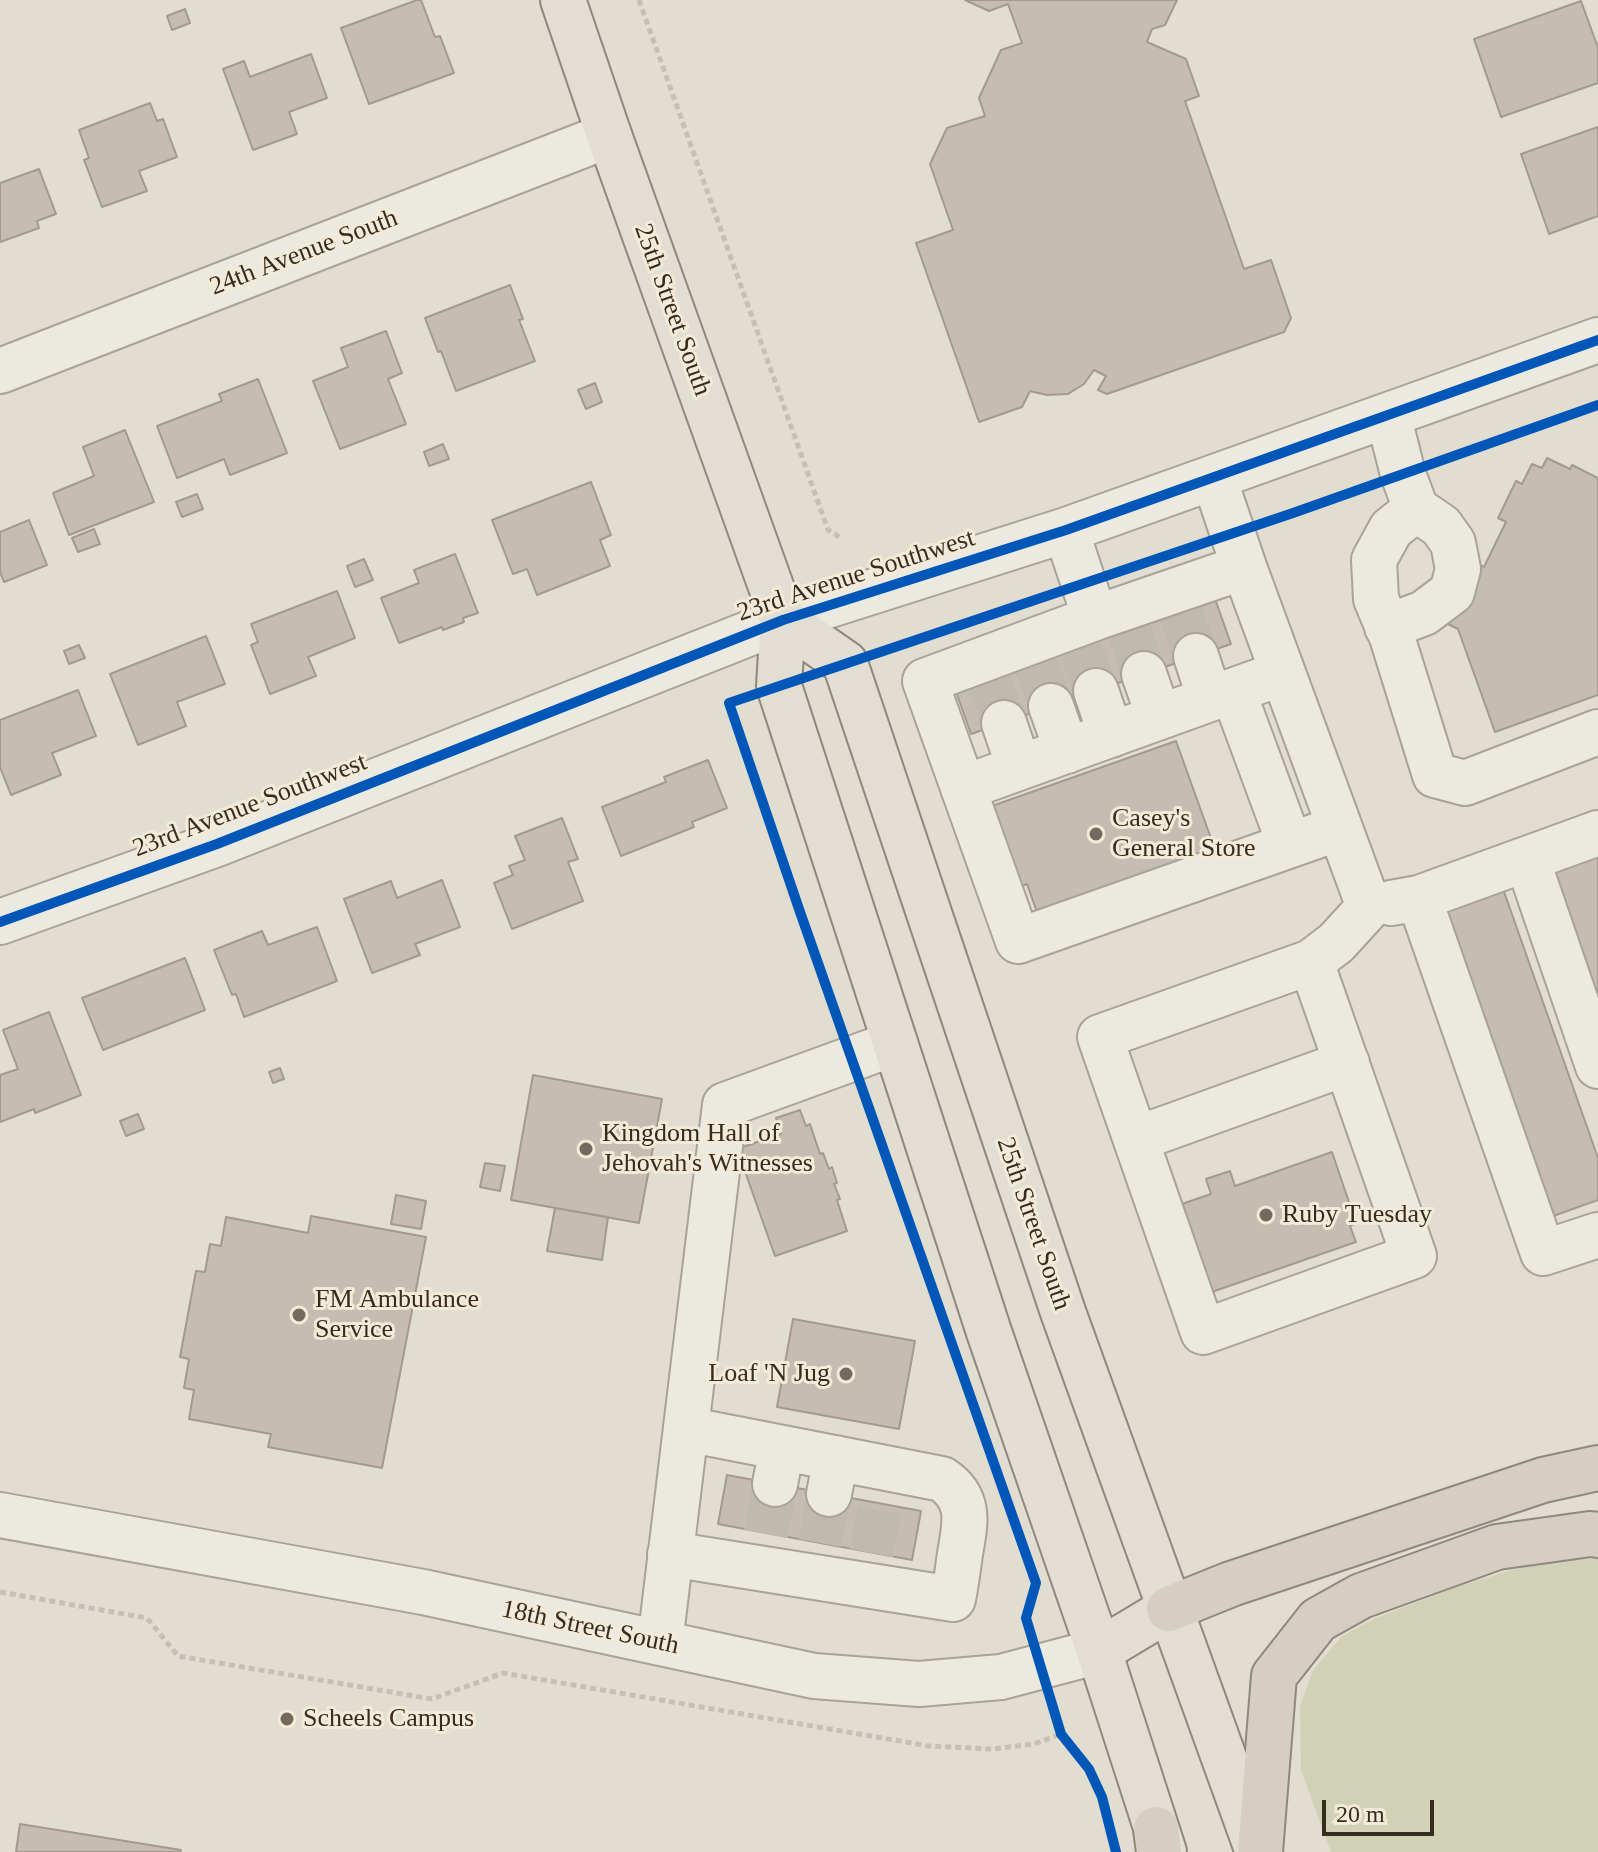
<!DOCTYPE html>
<style>
body{margin:0}
#map{position:relative;width:1598px;height:1852px;overflow:hidden;background:#e2ddd1;font-family:"Times New Roman",serif}
canvas{display:block}
.scale{position:absolute;left:1322px;top:1800px;width:112px;height:36px;box-sizing:border-box;border:4px solid #372c21;border-top:0;padding-left:10px;font-size:24px;line-height:28px;white-space:nowrap;color:#372c21;-webkit-text-stroke:6px #f3ebd8;paint-order:stroke}
</style>
<div id="map">
<canvas width="1598" height="1852"></canvas>
<div class="scale">20 m</div>
</div>
<script>
const c = document.querySelector('canvas').getContext('2d');
c.lineJoin = 'round';
function fillPath(path, color) {
  c.fillStyle = color;
  c.fill(path, 'evenodd');
}
function trace(path, color, width, dash) {
  c.strokeStyle = color;
  c.lineWidth = width;
  c.lineCap = dash ? 'butt' : 'round';
  c.setLineDash(dash || []);
  c.stroke(path);
}
function drawText(font, color, halo, rows, align = 'center') {
  c.font = font + ' "Times New Roman",serif';
  c.lineWidth = 6;
  c.setLineDash([]);
  c.textBaseline = 'middle';
  c.strokeStyle = halo;
  c.fillStyle = color;
  for (const [text, x, y, turn = 0] of rows) {
    c.save();
    c.translate(x, y);
    c.rotate((+turn || 0) * Math.PI / 180);
    c.textAlign = isNaN(turn) ? turn : align;
    if (halo) c.strokeText(text, 0, 0);
    c.fillText(text, 0, 0);
    c.restore();
  }
}
const green = new Path2D(`
 M1598,1559V1852H1331L1301,1770L1300,1707L1312,1672L1342,1636L1376,1618L1459,1586L1512,1570L1561,1560Z`);
const building = new Path2D(`
 M417,0H421L435,37L440,36L454,73L369,104L341,28Z
 M965,0H1177L1165,25L1152,29L1147,42L1186,59L1199,96L1185,101L1244,269L1271,260L1291,318L1284,332L1107,394L1098,390L1106,376L1094,370L1084,384L1068,394L1047,395L1030,391L1022,407L979,422L916,243L953,230L930,164L947,128L985,116L979,98L1001,50L1022,43L1008,4L989,11Z
 M1581,1L1598,48V83L1501,117L1474,39Z
 M185,9L190,23L172,30L167,16Z
 M311,54L327,98L289,112L297,134L253,150L223,69L244,61L250,77Z
 M150,103L157,121L163,119L177,157L139,171L147,191L102,207L84,160L89,158L79,130Z
 M1598,127V216L1549,234L1521,154Z
 M39,169L56,214L37,221L39,228L0,242V183Z
 M510,285L523,319L519,320L535,361L456,391L441,351L438,352L425,318Z
 M386,331L402,373L388,379L406,424L340,449L313,381L348,367L341,348Z
 M258,379L287,453L230,475L224,459L177,478L157,426L222,401L219,394Z
 M595,383L602,402L586,409L578,390Z
 M125,430L154,502L69,535L53,493L94,476L83,447Z
 M443,444L449,459L429,466L424,452Z
 M1547,458L1570,469L1572,465L1598,478V695L1495,732L1458,629L1448,624L1477,563L1484,567L1506,522L1498,518L1516,481L1522,484L1532,464L1542,468Z
 M591,482L611,535L600,540L610,566L537,595L527,569L513,574L492,520Z
 M197,494L203,509L182,517L176,502Z
 M29,520L47,565L4,582L0,572V532Z
 M94,529L100,544L78,552L72,538Z
 M455,554L478,613L463,618L464,622L443,630L442,627L399,643L381,598L419,583L414,570Z
 M364,559L373,580L355,587L347,566Z
 M337,591L355,638L308,657L316,676L270,694L251,645L258,642L251,624Z
 M1214,596L1231,644L971,734L954,686Z
 M206,636L225,684L177,702L186,726L138,745L110,674Z
 M79,645L85,658L69,664L64,651Z
 M78,690L96,736L52,753L61,775L11,795L0,767V720Z
 M1176,741L1217,855L1039,918L1027,884L1004,893L975,812Z
 M708,760L727,808L692,822L694,827L621,856L602,807L666,782L664,777Z
 M562,818L578,859L568,862L583,901L512,929L494,883L513,875L509,866L525,860L515,836Z
 M1598,854V1012L1548,871Z
 M442,880L460,927L415,944L420,955L372,973L344,899L391,881L397,898Z
 M1502,886L1598,1158V1200L1545,1219L1436,909Z
 M317,927L337,981L244,1017L236,994L232,995L214,950L262,931L268,945Z
 M185,958L205,1010L103,1050L82,998Z
 M49,1012L81,1095L35,1113L34,1109L0,1122V1075L18,1069L3,1030Z
 M280,1068L284,1079L273,1083L269,1072Z
 M533,1075L662,1099L639,1223L511,1200Z
 M800,1110L806,1126L810,1124L820,1154L823,1153L829,1169L832,1167L837,1183L834,1184L840,1199L837,1200L847,1231L775,1256L737,1149L781,1134L776,1118Z
 M138,1114L144,1129L126,1136L120,1121Z
 M1332,1152L1356,1223L1350,1226L1356,1242L1206,1294L1176,1206L1211,1194L1206,1179L1230,1171L1235,1186Z
 M485,1163L505,1166L500,1191L480,1187Z
 M396,1195L426,1201L421,1229L391,1224Z
 M555,1208L608,1217L602,1260L547,1251Z
 M311,1216L426,1237L382,1468L268,1447L271,1434L189,1419L194,1390L184,1388L189,1359L180,1357L196,1271L205,1272L210,1244L221,1246L226,1217L308,1233Z
 M793,1319L915,1341L899,1429L777,1407Z
 M727,1475L921,1511L912,1560L718,1524Z
 M20,1824L181,1850L180,1852H16Z`);
const minorTunnel = new Path2D(`
 M1179,608L1196,656
 M1128,625L1144,674
 M1078,642L1096,691
 M1034,658L1051,706
 M987,674L1004,723
 M766,1534L775,1484
 M820,1543L829,1494
 M871,1553L881,1503`);
const path = new Path2D(`
 M639,0L828,530L843,539
 M0,1592L147,1618L178,1656L432,1699L503,1673L929,1746L993,1749L1034,1744L1061,1734`);
const minor = new Path2D(`
 M0,371L609,135
 M1388,415L1403,474L1416,509L1391,529L1374,560L1376,599L1392,637L1435,775L1465,783L1598,732
 M1066,530L1095,618L1244,567L1214,478
 M1244,567L1369,907L1336,943L1311,962L1100,1037L1203,1332L1414,1256L1311,962
 M1095,618L925,681L1018,941L1339,828
 M1387,627L1424,613L1452,592L1458,569L1453,543L1441,526L1416,509
 M1196,656L1210,699
 M1144,674L1159,717
 M1096,691L1111,735
 M1233,691L1290,845
 M1051,706L1067,751
 M1004,723L1019,767
 M963,788L1282,673
 M1527,859L1598,1066
 M1419,898L1543,1253L1598,1235
 M1391,903L1419,898L1598,833
 M0,922L217,844L783,620L1066,530L1598,340
 M1136,1139L1347,1063
 M775,1484L782,1448
 M829,1494L836,1458
 M0,1515L423,1592L814,1676L919,1684L1001,1677L1099,1651
 M670,1554L953,1599C956,1584 958,1569 960,1554C965,1524 972,1499 942,1479L686,1429
 M660,1643L725,1105L895,1043`);
const major = new Path2D(`
 M563,0L609,135L783,620L779,686L989,1332L1099,1651L1164,1852
 M783,620L845,663L1063,1312L1258,1852
 M1099,1651L1169,1609`);
const highway = new Path2D(`
 M1169,1609L1231,1584L1543,1480L1598,1468
 M1156,1829L1159,1852
 M1260,1852L1274,1676L1318,1620L1361,1596L1497,1547L1590,1534L1598,1535`);
const cycleway = new Path2D(`
 M0,922L217,844L783,620L1066,530L1598,340
 M1116,1852L1102,1797L1089,1769L1061,1734L1026,1618L1036,1583L800,912L729,703L1293,513L1598,405`);
const markers = [
 [1096,834,8,"#736a5f"],
 [586,1149,8,"#736a5f"],
 [1266,1215,8,"#736a5f"],
 [299,1315,8,"#736a5f"],
 [846,1374,8,"#736a5f"],
 [287,1719,8,"#736a5f"]
];
const streetNames = [
 ["24th Avenue South",304,253,-21],
 ["25th Street South",672,310,70],
 ["23rd Avenue Southwest",856,576,-18],
 ["23rd Avenue Southwest",250,806,-21],
 ["25th Street South",1033,1224,71],
 ["18th Street South",590,1628,12]
];
const poiNames = [
 ["Casey's",1112,819],
 ["General Store",1112,849],
 ["Kingdom Hall of",602,1134],
 ["Jehovah's Witnesses",602,1164],
 ["Ruby Tuesday",1282,1215],
 ["FM Ambulance",315,1300],
 ["Service",315,1330],
 ["Loaf 'N Jug",830,1374,"right"],
 ["Scheels Campus",303,1719]
];
fillPath(green, '#d1d1b5');
fillPath(building, '#c6bdb2');
trace(building, '#a39990', 2);
trace(minorTunnel, '#c0baae', 44, [44, 22]);
trace(minor, '#a8a299', 48);
trace(major, '#8e8880', 48);
trace(highway, '#8e8880', 48);
trace(path, '#c4c0b8', 5, [6, 4]);
trace(minor, '#ece9e1', 44);
trace(major, '#e3ded4', 44);
trace(highway, '#d6cec2', 44);
trace(cycleway, '#0057b8', 10);
for (const [x, y, r, color] of markers) {
  const dot = new Path2D();
  dot.arc(x, y, r, 0, 2 * Math.PI);
  c.fillStyle = color;
  c.fill(dot);
  trace(dot, '#f3ebd8', 3);
}
drawText('26px', '#372c21', '#f3ebd8', streetNames);
drawText('26px', '#372c21', '#f3ebd8', poiNames, 'left');
</script>
